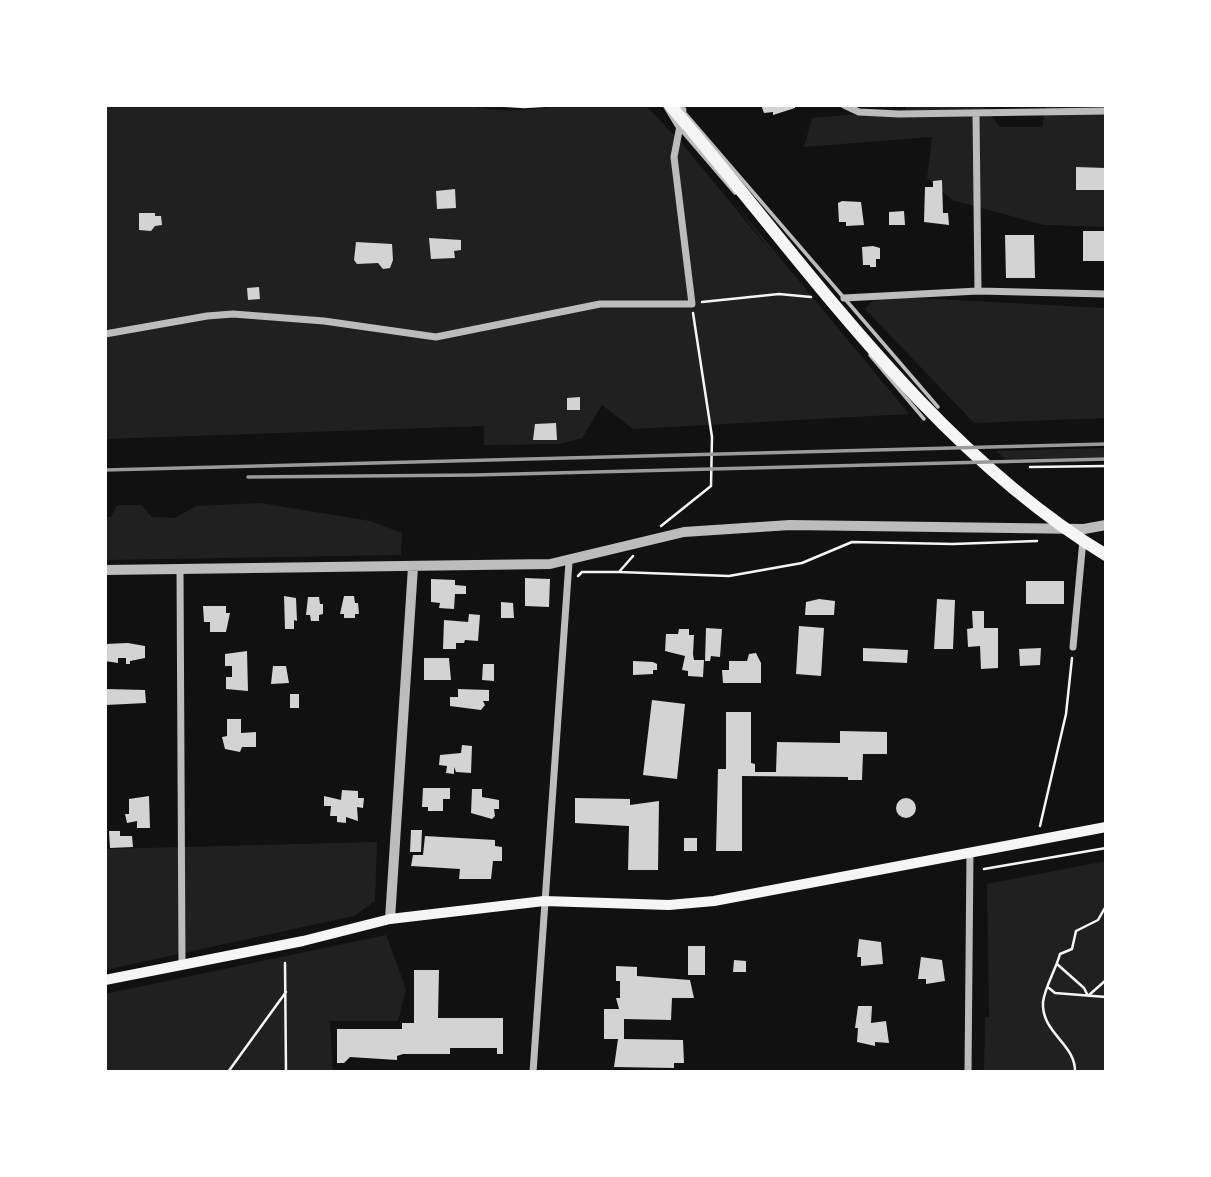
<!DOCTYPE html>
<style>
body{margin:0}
#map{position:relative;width:1211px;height:1177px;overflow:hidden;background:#111;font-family:"Crimson Pro",serif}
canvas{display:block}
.frame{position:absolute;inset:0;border:107px solid #fff;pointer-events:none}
</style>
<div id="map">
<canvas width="1211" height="1177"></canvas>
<div class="frame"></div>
</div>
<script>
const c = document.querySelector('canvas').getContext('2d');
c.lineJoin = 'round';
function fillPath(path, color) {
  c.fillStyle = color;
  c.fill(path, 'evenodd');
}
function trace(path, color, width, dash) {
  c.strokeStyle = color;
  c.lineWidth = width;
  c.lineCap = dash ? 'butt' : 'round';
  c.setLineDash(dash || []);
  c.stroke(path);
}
const green = new Path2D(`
 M105,105H468C506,116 540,107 578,105C600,104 623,105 645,105L681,142L773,254L728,195L909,414L633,429L602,405L582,438L560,444L484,445V426L105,439Z
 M906,105H982L1000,127H1042L1046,105H1106V227L1044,225L952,200L927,178L932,137L804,147L812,118L905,110Z
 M877,296L1106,308V418L974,423L865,309Z
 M1106,448V457L1006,459L996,451Z
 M260,503L370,521L402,533L401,555L105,560V517H111L117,505H141L152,517L175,518L196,506Z
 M377,842L375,901L354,916L105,970V849Z
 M1106,861V1072H984L985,1017H989L987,884Z
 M386,935L406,989L398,1021H330L333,1072H105V994Z`);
const building = new Path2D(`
 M761,105H795V108L773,115V112L764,113Z
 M1076,167L1106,168V190H1076Z
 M942,180L943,213H948L949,225L924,222L925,187H933V181Z
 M455,189L456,208L437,209L436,191Z
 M842,201L861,202L864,225L846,226V222H839L838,203Z
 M904,211L905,225H889V212Z
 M139,213H155V216H161L162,225L155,226L151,231L139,230Z
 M1083,231H1106V261H1083Z
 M1005,235H1034L1035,278H1006Z
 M429,238L461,240V250L454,251L455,258L431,259Z
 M356,242L392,244L393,260L390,268L383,269L378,263L357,264L354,260Z
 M873,246L880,248V259H876V267H870V265H863L862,247Z
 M259,287L260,299L248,300L247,288Z
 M580,397V410H567V398Z
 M556,423L557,440H533L535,424Z
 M525,578L550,579L549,607L525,606Z
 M431,579L455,580V585L466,586V594H455L454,609L439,608L440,603L431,602Z
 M1026,581H1064V604H1026Z
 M284,596L296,598L297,621L294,620V629H285Z
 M344,596H354L355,603H358L359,614H355V618H344V614H340Z
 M308,597H319L320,604H323V614L319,615V621H311L310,615H306Z
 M819,599L835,601L834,615H805L806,602Z
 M937,599L955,600L953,649H934Z
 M501,602L513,603L514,618H501Z
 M203,606H226V613H230L226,632H210V622H204Z
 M972,611H984V628H998V668L981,669L980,646L968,647L967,629L973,628Z
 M469,614L480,615L478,641L465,640L464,643H456V649H443L444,620L468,622Z
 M799,626L824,628L821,676L796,674Z
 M706,628L722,629L720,657L711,656L710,661H705Z
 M679,629H689V635H694L693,654L694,660H704L703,677L688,676V671L682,670L685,656L665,651L666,634H678Z
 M128,643L145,646V658L130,661V664H126V658H118V663L105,661V644Z
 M863,648L908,650L907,663L863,661Z
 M1041,648L1040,665L1020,666L1019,649Z
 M247,651L248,691L226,689V677H232V666H225V654Z
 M756,653L761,663V683H723L722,670H729V661H747L749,654Z
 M424,658H449L451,680H424Z
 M633,661L653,662L657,664V670H653V674L633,675Z
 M483,664H494V681L482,680Z
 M273,666H286L289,683L271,684Z
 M106,689L145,690L146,703L106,705Z
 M458,689L489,690V701H483L485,705L481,710L450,706V697H458Z
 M290,694H299V708H290Z
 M652,700L685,704L677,779L643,775Z
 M726,712H751V763L755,764V772H776L777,742L840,743V731L887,732V754H863L862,780H848V777L742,776V851H716L718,769H726Z
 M227,719H241V733L256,732V747H242L240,752L225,749L222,737L227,736Z
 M462,745L472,746L471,773L456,772L454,767V774L446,773L447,766L439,765L440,755L461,753Z
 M423,788H450V799H443V811H428V807H422Z
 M472,789H482V797L499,800V809H494L495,816L492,819L471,813Z
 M342,790L358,791V798H364L363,808L357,807L358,821L346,817V823L337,822V816H330L331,806H324V796L341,800Z
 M149,796L150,828H137V821L127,823L125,814H129V799Z
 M575,798L630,799V805L659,801L658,870H628L629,826L575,823Z
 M896 808a10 10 0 1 1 20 0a10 10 0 1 1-20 0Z
 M411,830H422L421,852H410Z
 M109,831H120V836H132L133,847L110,848Z
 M425,836L495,840V846L502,847V861H493L491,879H459L460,869L411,866L413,855H423Z
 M684,838H697V851H684Z
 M859,939L881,942L883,964L861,966V957H857Z
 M688,946H705V975H688Z
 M921,957L942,960L945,981L926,984V979H918Z
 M734,960L746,961V972H733Z
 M616,966L637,967V976L690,980L694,998H672L671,1020L624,1019V1039L683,1040L684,1063H674V1068L614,1067L618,1039H604V1009H619L616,998H620V981H616Z
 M414,970H439L438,1018H503V1054H497V1048H450V1054H403L397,1056V1060L350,1057L344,1063H337V1029H402V1023H414Z
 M858,1006H872L871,1023L886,1021L889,1043L875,1042V1046L857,1042L858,1028H855Z`);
const path = new Path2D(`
 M493,105L524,107L557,105
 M702,302L779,294L811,297
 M1030,467L1106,466
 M661,526L711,486L712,437L693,313
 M619,572L729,576L802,563L852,542L953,544L1037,541
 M578,576L582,572H619L633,556
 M1040,826L1066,714L1072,658
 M984,869L1106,848
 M285,963L286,1072
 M1057,964L1084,988L1088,996L1106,980
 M1049,988L1055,993L1106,997
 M228,1072L286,992
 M1075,1072C1076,1044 1041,1033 1043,1002C1045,987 1056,969 1060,954L1072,949L1076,931L1098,920L1106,906`);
const service = new Path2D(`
 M684,112L938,407
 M681,130L735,193
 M870,355L924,419`);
const minor = new Path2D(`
 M666,105L678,125
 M844,105L859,112L899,114L1106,111
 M976,113L978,291
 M844,298L978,291L1106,294
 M105,334L207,316L233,314L324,321L436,337L600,304H692L674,157L683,110L681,105
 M180,568L182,965
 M1073,647L1083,540
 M533,1072L569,562
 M968,1072L970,852`);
const tertiary = new Path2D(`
 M105,570L550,564L684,532L790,525L1084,529L1106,525
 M390,919L413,567`);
const secondary = new Path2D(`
 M105,980L303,941L390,919L544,901L669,905L714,901L1106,827`);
const primary = new Path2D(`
 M670,105C803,260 929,448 1106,555`);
const rail = new Path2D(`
 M105,470L1106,444
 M248,477L475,475L1106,459`);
fillPath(green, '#202020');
fillPath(building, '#d3d3d3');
trace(path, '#f5f5f5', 2.5);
trace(service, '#bcbcbc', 3.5);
trace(minor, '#bcbcbc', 7);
trace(tertiary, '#bcbcbc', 10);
trace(secondary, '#f5f5f5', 10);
trace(primary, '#f5f5f5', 12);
trace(rail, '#9a9a9a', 3.5);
</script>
